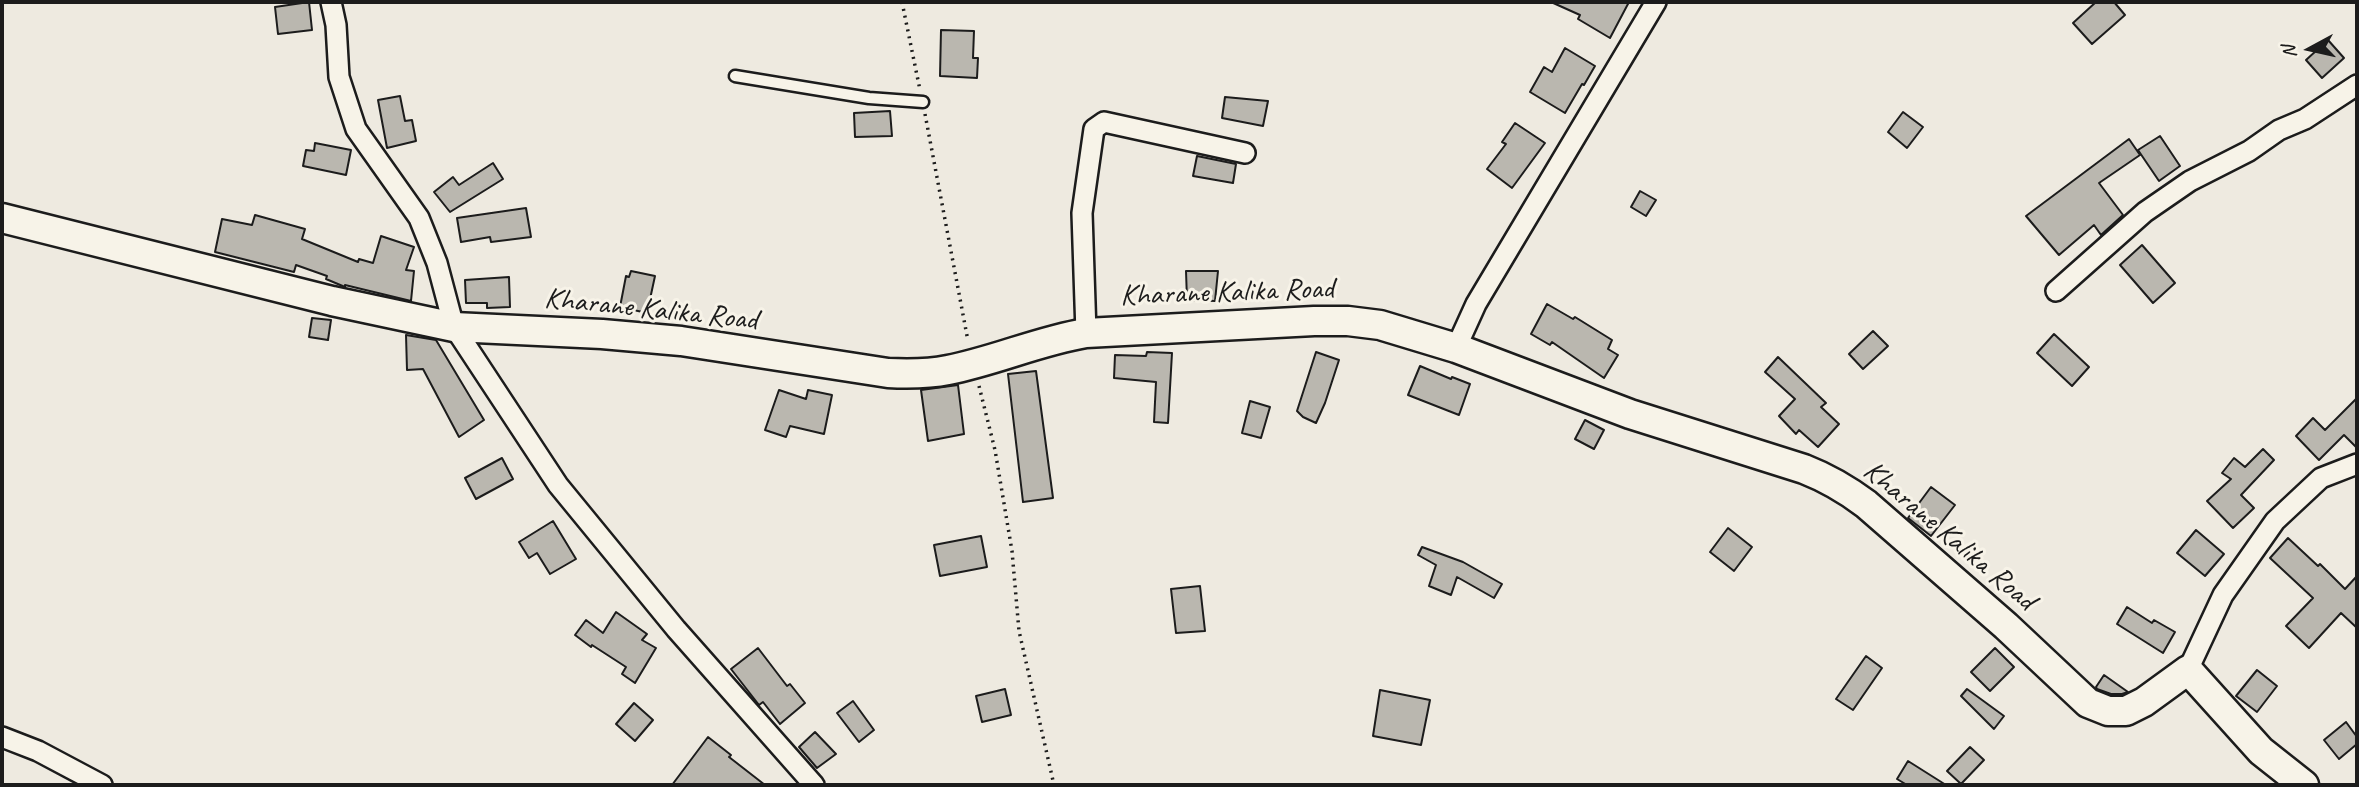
<!DOCTYPE html>
<style>
body{margin:0}
#map{position:relative;width:2359px;height:787px;overflow:hidden;background:#eeeae0;font-family:Caveat,sans-serif}
canvas{display:block}
.frame{position:absolute;inset:0;border:4px solid #1c1c1c;pointer-events:none}
.north{position:absolute;left:2275px;top:14px;width:70px;height:70px;-webkit-text-stroke:5px #f7f3e8;paint-order:stroke;rotate:262deg;font-size:19px;font-weight:700;line-height:28px;text-align:center;color:#1c1c1c}
.north::after{content:'';display:block;margin:auto;width:24px;height:32px;background:#1c1c1c;clip-path:polygon(50% 0,100% 100%,50% 72%,0 100%)}
</style>
<div id="map">
<canvas width="2359" height="787"></canvas>
<div class="frame"></div>
<div class="north">N</div>
</div>
<script>
const c = document.querySelector('canvas').getContext('2d');
c.lineJoin = 'round';
function fillPath(path, color) {
  c.fillStyle = color;
  c.fill(path, 'evenodd');
}
function trace(path, color, width, dash) {
  c.strokeStyle = color;
  c.lineWidth = width;
  c.lineCap = dash ? 'butt' : 'round';
  c.setLineDash(dash || []);
  c.stroke(path);
}
function drawText(font, color, halo, rows, align = 'center') {
  c.font = font + ' Caveat,sans-serif';
  c.lineWidth = 6;
  c.setLineDash([]);
  c.textBaseline = 'middle';
  c.strokeStyle = halo;
  c.fillStyle = color;
  for (const [text, x, y, turn = 0] of rows) {
    c.save();
    c.translate(x, y);
    c.rotate((+turn || 0) * Math.PI / 180);
    c.textAlign = isNaN(turn) ? turn : align;
    if (halo) c.strokeText(text, 0, 0);
    c.fillText(text, 0, 0);
    c.restore();
  }
}
const building = new Path2D(`
 M309,2L312,30L278,34L275,7Z
 M1551,2H1629L1610,38L1578,19L1580,15Z
 M2096,2H2114L2125,15L2092,44L2073,23Z
 M941,30L974,31L973,58H978L977,78L940,76Z
 M2328,40L2344,58L2322,78L2306,60Z
 M1565,48L1595,66L1584,85L1582,84L1565,113L1530,92L1544,67L1552,72Z
 M400,96L405,121L412,120L416,141L387,148L378,100Z
 M1225,97L1268,101L1263,126L1222,118Z
 M890,111L892,136L855,137L854,113Z
 M1903,112L1923,127L1907,148L1888,132Z
 M1515,123L1545,143L1512,188L1487,169L1506,144L1502,142Z
 M2160,136L2180,166L2159,181L2138,150Z
 M2129,139L2140,155L2099,183L2123,215L2101,235L2094,225L2059,255L2026,216Z
 M315,143L351,150L346,175L303,166L306,150L314,151Z
 M1197,156L1236,164L1233,183L1193,176Z
 M493,163L503,179L450,212L434,192L453,177L459,185Z
 M1640,191L1656,200L1646,216L1631,207Z
 M526,208L531,237L491,242L490,237L461,242L457,218Z
 M255,215L305,229L302,239L358,262L359,259L373,263L381,236L414,247L406,270L414,271L411,301L345,285V287L326,279L327,276L296,265L294,272L215,252L222,219L252,225Z
 M2142,245L2175,283L2153,303L2120,265Z
 M631,271L655,276L647,313L620,307L626,276L629,277Z
 M1186,271H1218L1215,301L1187,300Z
 M509,277L510,307L487,308V303H466L465,280Z
 M1547,304L1573,319L1575,317L1612,340L1608,349L1618,355L1604,378L1552,342L1550,345L1531,334Z
 M312,318L331,320L328,340L309,337Z
 M1873,331L1888,346L1863,369L1849,354Z
 M2054,334L2089,367L2072,386L2037,353Z
 M406,335L436,340L484,420L459,437L423,369L407,370Z
 M1147,352L1172,353L1168,423L1154,422L1156,382L1114,378L1115,355L1146,356Z
 M1316,352L1339,360L1325,403L1316,423L1303,417L1297,411Z
 M1778,357L1826,403L1821,407L1839,424L1818,447L1799,430L1796,434L1779,416L1795,399L1765,372Z
 M1420,366L1451,379L1452,377L1470,384L1459,415L1408,395Z
 M1036,371L1053,498L1023,502L1008,374Z
 M958,385L964,434L928,441L921,390Z
 M779,390L806,399L808,390L832,395L824,434L790,426L786,437L765,430Z
 M2357,398V448L2344,435L2319,460L2296,436L2313,418L2325,430Z
 M1250,401L1270,407L1261,438L1242,433Z
 M1585,420L1604,430L1594,449L1575,439Z
 M2263,449L2274,460L2241,495L2254,508L2233,528L2207,501L2231,479L2222,473L2234,458L2245,467Z
 M502,458L513,479L476,499L465,478Z
 M1931,487L1955,505L1931,536L1908,518Z
 M553,521L576,559L550,574L537,553L529,558L519,542Z
 M1728,528L1752,547L1734,571L1710,552Z
 M2196,530L2224,554L2205,576L2177,553Z
 M981,536L987,567L940,576L934,545Z
 M2288,538L2318,566L2320,564L2345,589L2357,576V628L2341,613L2309,648L2286,626L2313,598L2270,558Z
 M1422,547L1463,562L1502,584L1494,598L1457,577L1451,595L1429,586L1436,565L1418,555Z
 M1200,586L1205,631L1176,633L1171,589Z
 M2127,607L2152,623L2154,620L2175,632L2163,653L2117,624Z
 M616,612L647,634L642,640L656,648L635,683L622,674L626,667L592,645L591,647L575,635L586,620L603,633Z
 M758,648L787,686L790,684L805,703L780,724L763,702L759,705L731,669Z
 M1995,648L2014,667L1990,691L1971,672Z
 M1866,656L1882,668L1853,710L1836,699Z
 M2257,670L2277,686L2257,712L2236,696Z
 M2104,675L2128,692L2122,694H2111L2097,689L2096,687Z
 M1005,689L1011,715L982,722L976,696Z
 M1967,689L2004,716L1994,729L1961,696Z
 M1380,690L1430,700L1421,745L1373,736Z
 M853,701L874,730L859,742L837,713Z
 M634,703L653,720L635,741L616,724Z
 M2346,722L2357,737V744L2339,759L2324,740Z
 M815,732L836,754L817,768L799,747Z
 M708,737L731,755L729,757L765,785H672Z
 M1970,747L1984,760L1961,784L1947,771Z
 M1908,761L1946,785H1907L1897,779Z`);
const path = new Path2D(`
 M902,2L920,90
 M925,114L968,341
 M979,386L995,450L1012,551L1019,631L1054,785`);
const lane = new Path2D(`
 M735,76L869,98L923,102`);
const street = new Path2D(`
 M331,2L336,25L339,77L356,129L419,218L437,263L454,327L558,485L676,629L814,785
 M2056,291L2145,212L2190,181L2249,151L2279,130L2305,119L2357,85
 M1086,333L1082,213L1094,129L1104,122L1245,153
 M1456,348L1476,304L1656,2
 M2188,670L2223,595L2275,521L2321,478L2357,464
 M2,737L38,751L102,785`);
const secondary = new Path2D(`
 M2,218L332,301L454,327L602,334L681,341L888,373C908,374 928,374 948,370C995,361 1038,341 1086,333L1314,321H1348L1380,325L1456,348L1630,414L1804,469C1827,478 1846,489 1866,504L2006,626L2088,703L2108,711H2126L2144,702L2188,670L2261,751L2304,785`);
const streetNames = [
 ["Kharane Kalika Road",1227,293,-2],
 ["Kharane Kalika Road",651,310,6],
 ["Kharane Kalika Road",1949,536,40]
];
fillPath(building, '#bab7af');
trace(building, '#1c1c1c', 2);
trace(lane, '#1c1c1c', 15);
trace(street, '#1c1c1c', 24);
trace(secondary, '#1c1c1c', 33);
trace(path, '#1c1c1c', 3.5, [2, 5]);
trace(lane, '#f7f3e8', 10);
trace(street, '#f7f3e8', 19);
trace(secondary, '#f7f3e8', 28);
drawText('30px', '#1c1c1c', '#f7f3e8', streetNames);
</script>
